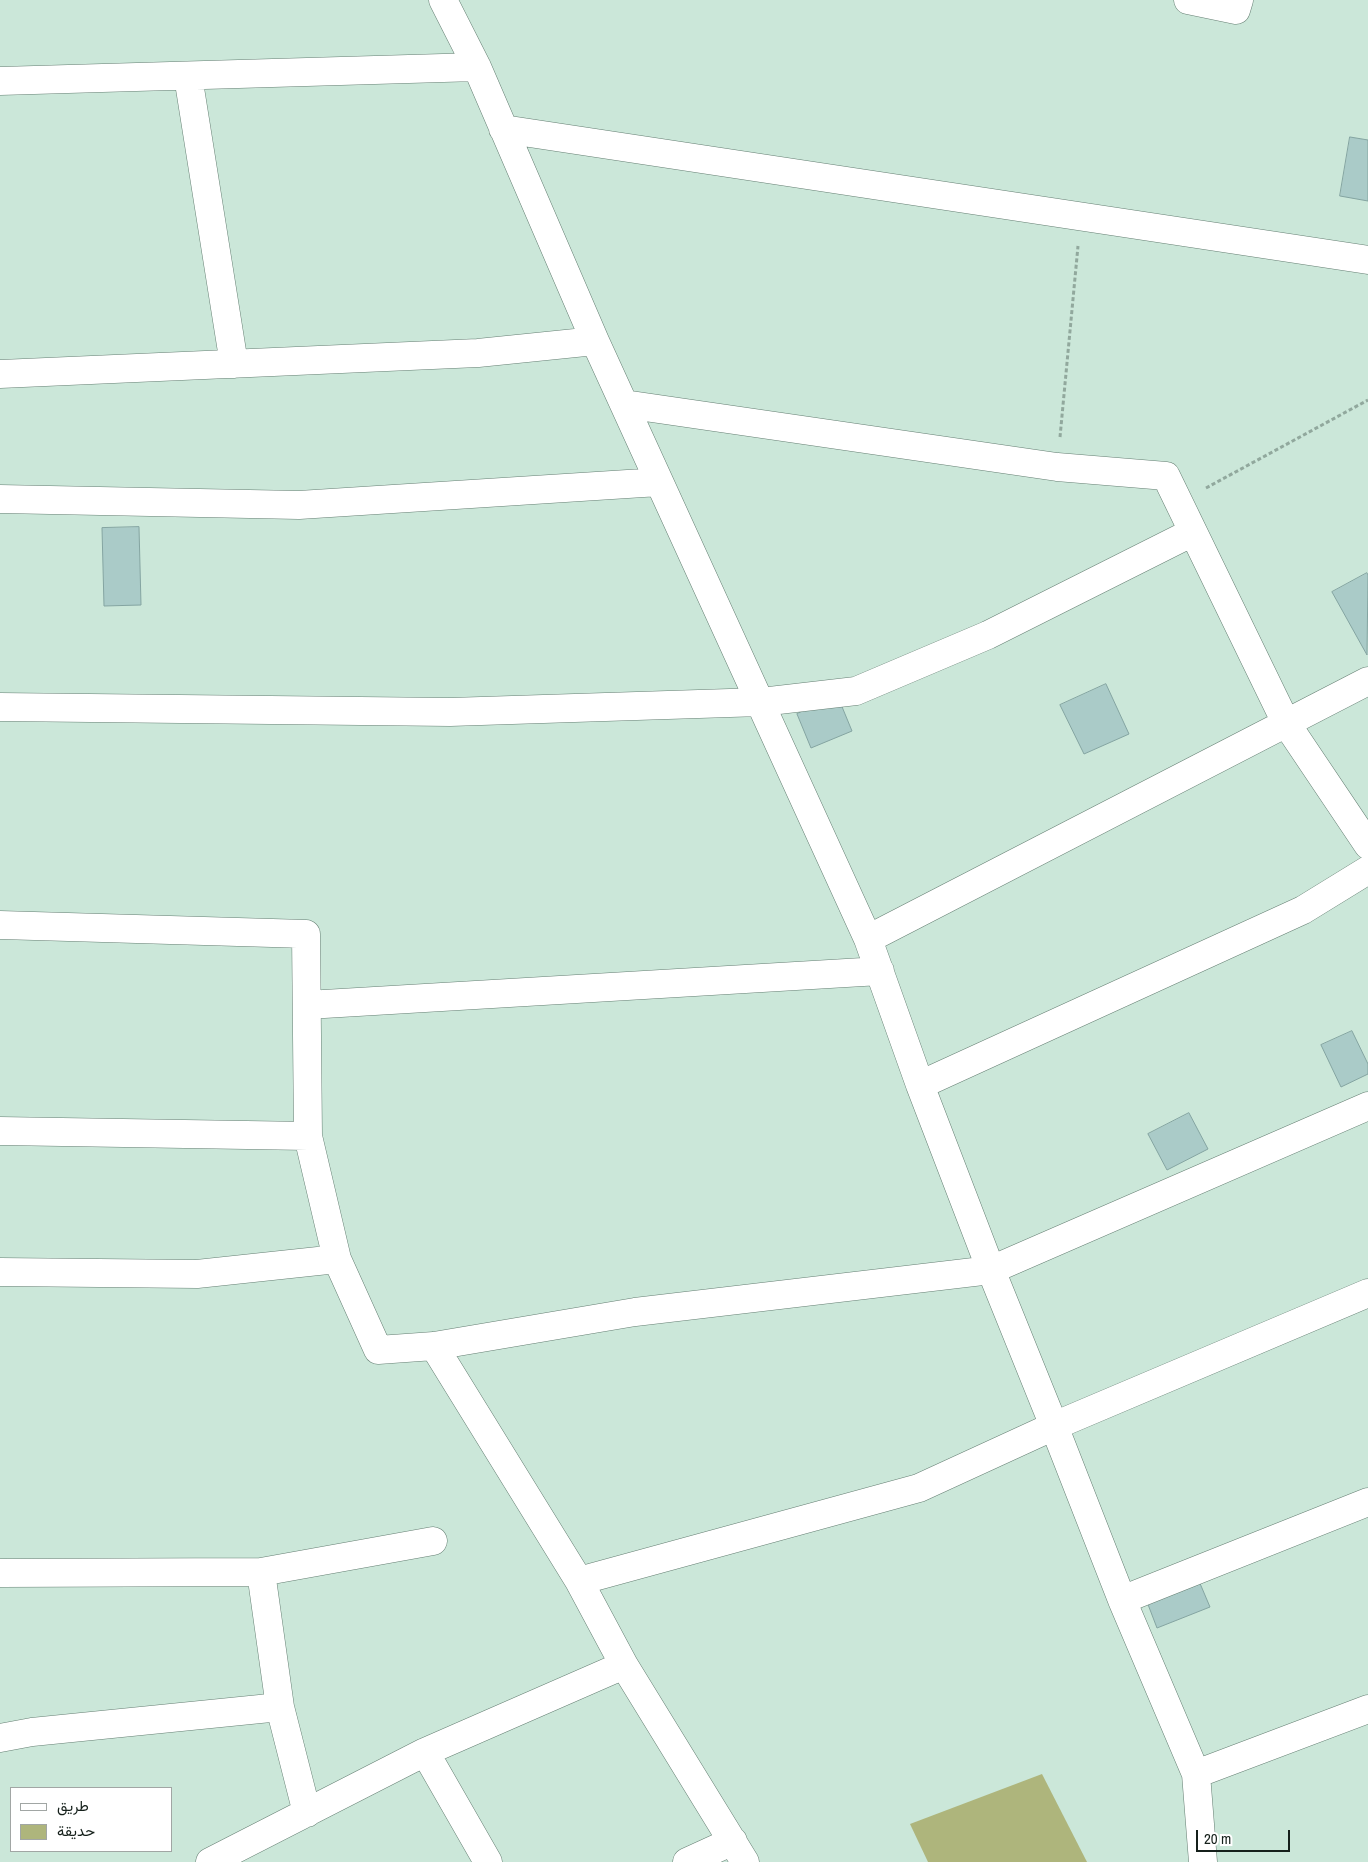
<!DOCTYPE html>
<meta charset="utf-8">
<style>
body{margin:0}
#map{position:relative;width:1368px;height:1862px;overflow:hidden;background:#cbe7d9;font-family:"Archivo Narrow",Vazirmatn,sans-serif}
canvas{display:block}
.legend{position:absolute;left:10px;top:1787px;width:162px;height:65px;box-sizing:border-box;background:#fff;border:1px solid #a1a6a4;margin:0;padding:6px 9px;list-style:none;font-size:15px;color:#15201b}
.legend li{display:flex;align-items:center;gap:10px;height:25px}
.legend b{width:25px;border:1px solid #a1a6a4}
.scale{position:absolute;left:1196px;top:1830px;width:94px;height:22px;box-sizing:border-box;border:2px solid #15201b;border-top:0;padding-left:6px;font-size:15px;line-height:18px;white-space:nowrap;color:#15201b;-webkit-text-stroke:4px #fff;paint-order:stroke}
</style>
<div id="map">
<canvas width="1368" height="1862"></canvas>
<ul class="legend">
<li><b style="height:6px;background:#fff"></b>طريق</li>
<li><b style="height:14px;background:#aeb57c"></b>حديقة</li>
</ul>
<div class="scale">20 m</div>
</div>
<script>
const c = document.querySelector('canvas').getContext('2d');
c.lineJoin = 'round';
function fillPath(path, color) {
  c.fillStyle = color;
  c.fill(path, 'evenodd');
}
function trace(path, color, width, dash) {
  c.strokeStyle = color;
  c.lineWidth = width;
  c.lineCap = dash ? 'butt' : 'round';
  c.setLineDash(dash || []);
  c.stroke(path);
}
const green = new Path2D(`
 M1042,1774L1087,1862H928L910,1824Z`);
const building = new Path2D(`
 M1350,137L1368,140V201L1340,196Z
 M139,527L141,605L104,606L102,528Z
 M1367,573L1368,575L1367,655L1332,592Z
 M1106,684L1129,734L1084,754L1060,705Z
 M838,697L852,731L811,748L797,714Z
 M1352,1031L1368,1064V1074L1341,1087L1321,1045Z
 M1189,1113L1208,1149L1167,1170L1148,1134Z
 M1196,1574L1210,1607L1157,1628L1144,1594Z`);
const path = new Path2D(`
 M1060,437L1078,246
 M1206,488L1368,400`);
const street = new Path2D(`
 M443,0L477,67L595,341L868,939L920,1085L991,1270L1054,1426L1122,1600L1196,1774L1203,1862
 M1188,0L1236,10L1239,0
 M188,76L234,364
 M0,81L477,67
 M503,129L1368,260
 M0,374L478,353L595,341
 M624,404L1057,467L1166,476L1286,723L1368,845
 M0,499L299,505L659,482
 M0,707L450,712L761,702L856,691L988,635L1193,532
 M0,925L306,934L308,1136L337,1259L378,1350L434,1346L635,1312L991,1270L1368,1106
 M868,939L1368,681
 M307,1005L880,971
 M920,1085L1303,910L1368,870
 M0,1131L308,1136
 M0,1272L197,1274L337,1259
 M434,1346L579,1581L624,1665L745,1862
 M261,1572L280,1707L307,1813
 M0,1573L261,1572L433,1541
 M579,1581L919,1488L1054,1426L1368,1293
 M1122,1600L1368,1502
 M0,1738L32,1732L280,1707
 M425,1752L488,1862
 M1196,1774L1368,1709
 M210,1862L425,1752L624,1665
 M687,1862L733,1841`);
fillPath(green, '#aeb57c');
fillPath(building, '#aacbc8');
trace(building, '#84a4a1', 1);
trace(street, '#657f73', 29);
trace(path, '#91a89d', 3, [4, 2.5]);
trace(street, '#fff', 28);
</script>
